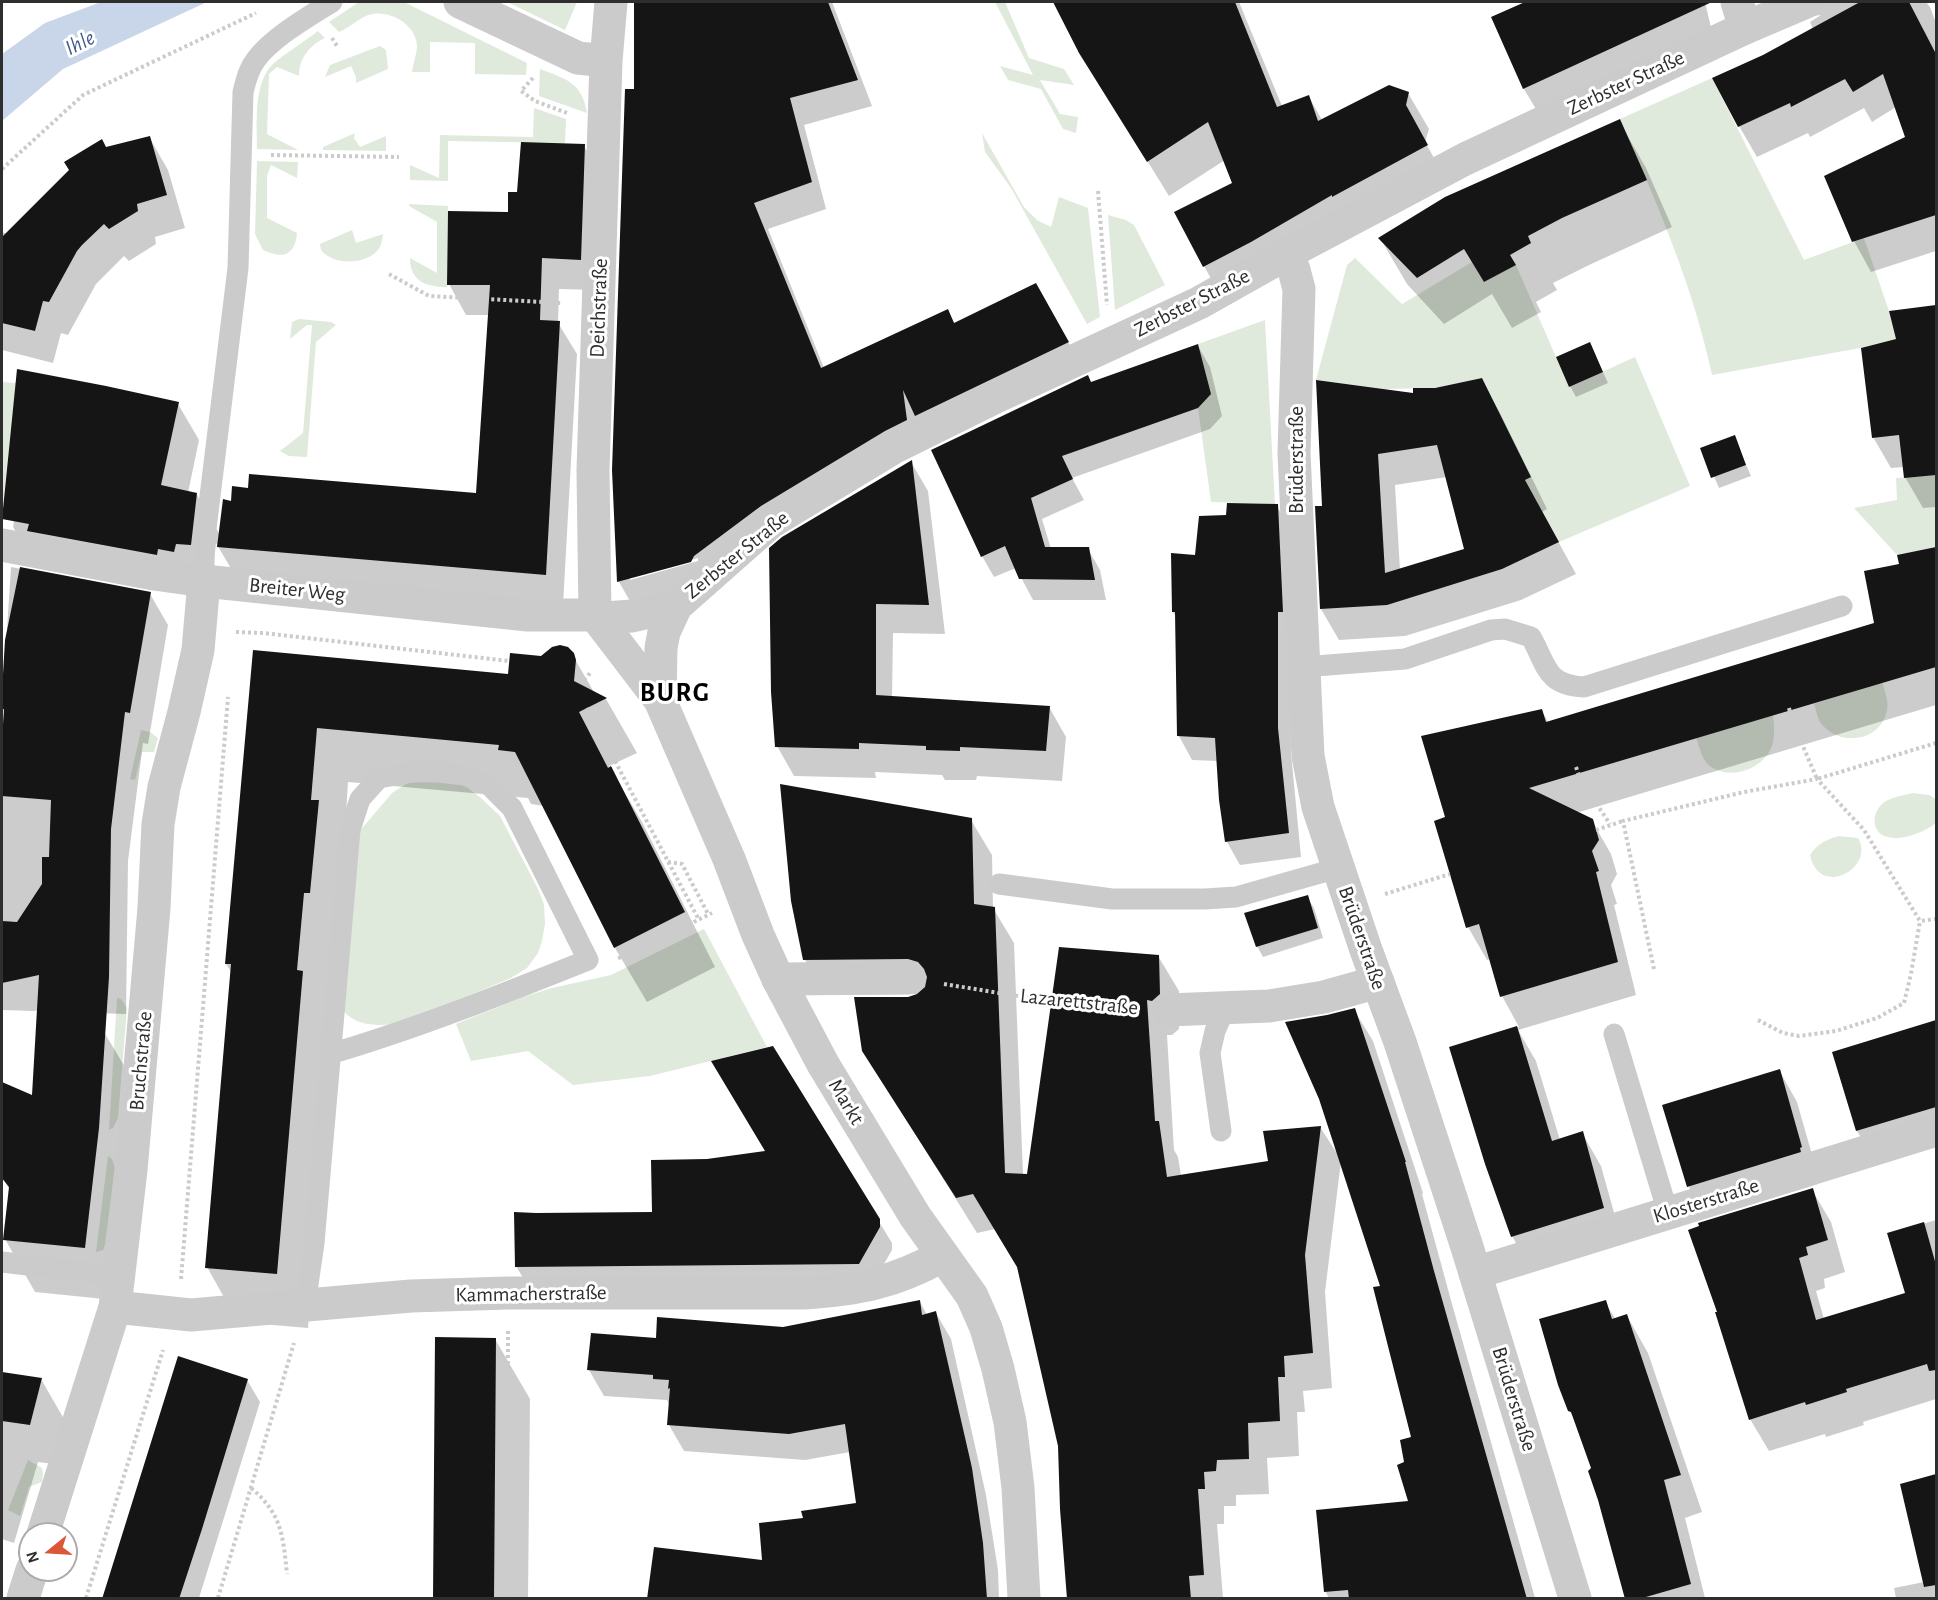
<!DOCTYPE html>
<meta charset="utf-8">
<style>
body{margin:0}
#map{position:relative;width:1938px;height:1600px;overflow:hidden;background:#fff;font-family:"Alegreya Sans",sans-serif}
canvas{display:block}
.frame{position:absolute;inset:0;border:3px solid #2e2e2e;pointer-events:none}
.north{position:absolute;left:18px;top:1522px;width:60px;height:60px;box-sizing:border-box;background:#fff;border:2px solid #ababab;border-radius:50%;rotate:252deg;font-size:16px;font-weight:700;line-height:24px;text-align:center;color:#2e2e2e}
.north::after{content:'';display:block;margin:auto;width:21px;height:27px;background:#da573a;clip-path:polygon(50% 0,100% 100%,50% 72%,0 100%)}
</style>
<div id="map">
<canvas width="1938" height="1600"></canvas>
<div class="frame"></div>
<div class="north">N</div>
</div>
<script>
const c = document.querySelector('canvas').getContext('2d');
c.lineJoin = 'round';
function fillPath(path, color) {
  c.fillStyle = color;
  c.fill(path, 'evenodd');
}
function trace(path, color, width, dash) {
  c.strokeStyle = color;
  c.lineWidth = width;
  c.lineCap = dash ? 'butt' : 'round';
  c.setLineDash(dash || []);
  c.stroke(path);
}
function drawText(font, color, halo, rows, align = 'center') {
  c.font = font + ' "Alegreya Sans",sans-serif';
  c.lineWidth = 6;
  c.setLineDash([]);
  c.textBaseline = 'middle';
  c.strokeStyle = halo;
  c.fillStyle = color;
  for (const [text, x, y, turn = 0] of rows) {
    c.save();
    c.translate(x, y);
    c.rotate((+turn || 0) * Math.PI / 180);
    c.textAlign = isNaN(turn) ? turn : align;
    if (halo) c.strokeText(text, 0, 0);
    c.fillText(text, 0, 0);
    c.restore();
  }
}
const green = new Path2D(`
 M359,2H404L527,63L526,75L475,74V43L430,42V72H412C413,64 416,56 417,48C418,25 389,8 368,15C358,19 349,28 339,32L329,22Z
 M507,2H577L565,30Z
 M995,2H1005L1029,58L1064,69L1074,85L1040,80L1060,114L1078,117L1076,133L1063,129L1041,89L1008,80L1000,66L1033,75Z
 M318,31L325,38C310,45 299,58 299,76L277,67L269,74L267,134L298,150L257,149C257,124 253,83 273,64C287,52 304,42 318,31Z
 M380,46L386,50L388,69L356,83V77L351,66L325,77L330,65Z
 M540,69C566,79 582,82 587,113L539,96Z
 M1712,78L1804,260L1864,238L1889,311L1896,339L1860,348L1712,375C1693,286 1657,203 1620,119Z
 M534,108L566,119L565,143L448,141V181L410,180V165L439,178L440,135L533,137Z
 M355,133L354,138L360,147L386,136V151L323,150V147Z
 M982,133L1024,207L1037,220L1051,227L1059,197L1088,208L1100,317L1087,324L1011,188L985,152Z
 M257,161L298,162L297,178L271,165L267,176V218L297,233C295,256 283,259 263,250L255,234Z
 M409,204L448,206L447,287C427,287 410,282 410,258L437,273V222L409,206Z
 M1108,215L1126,220L1134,225L1165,285L1115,310Z
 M352,230L356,243L383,234C382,241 381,248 376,252C362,265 333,265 321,250L320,244Z
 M1355,258L1402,304L1472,262L1484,282L1516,265L1569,387L1635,357L1690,486L1559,542L1525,480L1530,477L1482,378L1435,388L1384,389L1316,380L1347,265Z
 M299,319L331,322L336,325L316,342L307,457L289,456L280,451L303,433L312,325H307L290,339L292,322Z
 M1265,320L1275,504L1211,502L1198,408L1210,394L1198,344Z
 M2,382L16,383L2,514Z
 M1936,475V547L1897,555L1854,508L1897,500L1896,478Z
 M1882,682C1885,692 1889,701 1887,710C1881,743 1837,747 1820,722C1817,717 1816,709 1814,704Z
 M1773,715C1774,724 1775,734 1773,743C1766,768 1733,781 1711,767C1702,761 1700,748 1696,738Z
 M141,730L150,732L158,738L154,752H142L135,780L130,779Z
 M422,779L464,785L481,798L500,816L537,887L544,904L545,924L542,941L538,953L527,968L511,978L402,1023C381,1026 359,1028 343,1011L358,833L392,793L406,784Z
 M1913,793L1929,795L1936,799V823C1925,832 1902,841 1888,837C1869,833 1872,809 1886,801C1894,797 1904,795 1913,793Z
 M1839,836L1858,838C1876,868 1819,899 1810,855C1817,844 1827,839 1839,836Z
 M704,929L767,1047L650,1076L573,1085L528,1051L471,1061L456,1024L523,997L552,988L611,975Z
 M117,998L121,999L127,1008L118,1118L113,1128L109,1130Z
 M108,1156L112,1159L115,1168L105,1245L103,1250L96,1252Z
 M28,1460L42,1468L43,1473L42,1482L29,1487L20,1516L8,1510Z`);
const water = new Path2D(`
 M101,2H207L63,69L2,121V54L45,23Z`);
const shadow = new Path2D(`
 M635,2H832L872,106L804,125L826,209L768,229L824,368L947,310L955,324L1051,311L1083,369L931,442L917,417L921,447L901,457L708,582L634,608L619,582L613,470L635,90ZM698,558V561L630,580V577Z
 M1057,2H1239L1282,106L1309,97L1322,120L1408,93L1429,129L1425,142L1447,181L1224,302L1204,266L1234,183L1225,160L1169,196L1080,52Z
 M1529,2H1554L1558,9L1573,2H1705L1713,36L1540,116L1524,89L1493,18Z
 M1806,2H1926L1930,7L1936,23V251L1871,272L1854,241L1907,138L1896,107L1872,122L1864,108L1810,137L1808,133L1757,157L1739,126L1763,56L1813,29L1810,22L1821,15L1814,16Z
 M1619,121L1646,168L1672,227L1589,265L1553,283L1557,290L1536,302L1541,312L1512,328L1492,294L1444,324L1407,284L1380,238Z
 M149,137L168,170L185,228L155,237L156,244L129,261L124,256L96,284L68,335L61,333L53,363L2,350V232L7,234Z
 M584,146L602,177L598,290L559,289L558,323L577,354L563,605L236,577L216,543L212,581L35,564L13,527L14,521L178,404L199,440L188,493L197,495L220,535L232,502L478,494L490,315H466L449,284L509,214L518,193Z
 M1936,306V507L1923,508L1905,477L1904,467L1891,468L1873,437L1898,340L1891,312Z
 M1590,344L1608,383L1576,397L1570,386Z
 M1198,346L1210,367L1222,416L1210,429L1072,478L1084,500L1042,519L1051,549H1088L1100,570L1106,600H1033L1016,568L994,577L982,556L1091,383Z
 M1481,380L1499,411L1547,509L1542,512L1576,574L1521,600L1405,636L1339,640L1321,609L1317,507L1323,508L1415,395ZM1447,477L1466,550L1400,570L1395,485Z
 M1734,437L1751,476L1719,488L1702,449Z
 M911,462L928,491L945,634L893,633L892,698L1049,707L1066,737L1062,781L977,776L976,780H945L942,775L875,772L876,778L794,776L777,746Z
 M1277,506L1290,530L1291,753L1301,857L1240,865L1227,842L1218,761L1192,760L1179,736L1177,618L1173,612L1196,557L1228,516Z
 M1936,548V705L1576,813L1592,821L1611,854L1617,874L1611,885L1617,904L1614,905L1636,995L1518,1030L1536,1061L1560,1140L1582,1133L1601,1166L1622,1241L1531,1269L1512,1236L1451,1048L1519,1027L1502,996L1491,959L1487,960L1468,927L1447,818L1542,711L1548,722L1876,624L1901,565L1898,556Z
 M11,567L150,594L168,625L148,744L143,743L128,861L126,1014L59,1012L56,1007L34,1011L2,1010V765L5,714L2,708Z
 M254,651L510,676L541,658L572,654L595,694L606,699L637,753L609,766L642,822L715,967L647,1002L615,948L544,806L531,804L528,798L348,782L333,1027L308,1328L238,1322L207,1267L232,973L226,964Z
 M971,820L992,855L993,908L1014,943L1023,1175H1028L1158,956L1179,991V1029L1172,1035H1167L1174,1150L1178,1157L1181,1176L1270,1163L1320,1127L1340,1158L1354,1010L1373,1041L1423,1193L1422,1194L1452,1304L1535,1598H1329L1325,1591L1410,1502L1406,1463L1413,1438L1381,1287L1341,1161L1325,1292L1332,1388L1303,1391L1305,1412H1297L1299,1456L1267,1458L1269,1494L1236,1495V1506H1224V1524H1217L1223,1598H1071L1060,1446L1019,1269L995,1229L977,1233L863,1050L908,998L920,994L825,995L805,960Z
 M1307,897L1314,908L1323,938L1263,957L1257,946Z
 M1936,1021V1145L1876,1163L1857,1131L1833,1053Z
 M104,1032L135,1084L114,1300L35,1292L5,1239L10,1190L4,1181H2V1083L33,1098Z
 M1779,1070L1797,1102L1819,1179L1817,1180L1818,1184L1707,1218L1689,1187L1664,1106Z
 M1812,1190L1831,1222L1845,1272L1824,1279L1825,1288L1816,1291L1824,1319L1907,1294L1889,1234L1936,1220V1399L1863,1422L1864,1425L1826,1437L1825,1434L1769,1451L1750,1419Z
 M878,1220L892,1243V1250L872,1285L529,1288L516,1266Z
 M920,1302L927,1315L936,1313L951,1339L986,1495L998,1570L999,1598H649L763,1561L805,1519L857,1504L850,1452L805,1460L684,1451L669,1425V1405L667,1400L604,1396L589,1370L657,1340L783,1328Z
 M1605,1302L1616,1320L1627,1316L1648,1353L1702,1512L1685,1518L1705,1598H1627L1593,1468L1578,1425L1569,1410Z
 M495,1339L530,1399L528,1598H434Z
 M2,1374L41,1379L64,1419L53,1464L38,1462L14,1543L2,1539Z
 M247,1380L260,1402L199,1598H104Z
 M1936,1475V1598H1896L1894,1588L1924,1582L1902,1485Z`);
const building = new Path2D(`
 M634,2H828L858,80L790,98L812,182L754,203L821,368L948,309L954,323L1036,283L1069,342L915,416L903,390L907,420L885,431L761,506L694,556L691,562L617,582L612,470L625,89H634Z
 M1053,2H1235L1277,107L1309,95L1318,121L1389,85L1409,92L1406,105L1428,145L1332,197V195L1251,242L1203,267L1174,212L1232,183L1208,122L1147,162L1079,53Z
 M1525,2H1712L1523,89L1491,17Z
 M1860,2H1909L1936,54V215L1852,242L1824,176L1905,137L1883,74L1853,92L1845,79L1791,107L1790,103L1738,127L1712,78L1763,55Z
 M1620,119L1647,180L1562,218L1528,236L1531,243L1510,255L1516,265L1484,282L1464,249L1417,278L1378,238L1445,197Z
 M150,136L167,195L137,204L138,211L109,229L104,224L82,245L77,251L49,302L43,301L35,331L2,323V237L69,170L64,162L102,139L106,147Z
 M521,142L585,144L581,260L542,258L540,320L560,321L546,575L217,547L223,499L231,501L232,486L248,488L249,474L476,493L490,285H447L448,211L508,212V192H517Z
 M1936,305V475L1904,478L1899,435L1872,438L1861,348L1896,339L1889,311Z
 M1590,342L1603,372L1569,387L1556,357Z
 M1198,344L1211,394L1198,408L1062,456L1073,479L1031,498L1045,547H1089L1095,580L1019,579L1005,546L981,557L931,450L1088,375L1091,382Z
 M17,369L106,386L179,402L161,485L197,493L191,545L176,544L174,552L158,549L157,555L27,531L29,524L2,519Z
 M1482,378L1531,477L1525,480L1559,542L1502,569L1387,605L1320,609L1315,506H1322L1316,380L1413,393V388H1435ZM1437,445L1464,549L1385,573L1378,454Z
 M1735,435L1746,465L1711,478L1700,448Z
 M912,460L929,605L876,604V695L1050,706L1046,751L960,747V751L926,750V746L859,743V749L775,747L771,692L769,548L782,537Z
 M1227,503L1278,504L1283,612H1278V728L1289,833L1225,842L1219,800L1215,738L1177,736L1175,612H1172L1171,553L1195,555L1199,516L1226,515Z
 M1936,547V667L1529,788L1593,819L1599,840L1592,851L1599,871L1596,872L1618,962L1500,997L1479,924L1466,928L1434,821L1445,817L1421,736L1542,709L1546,722L1874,623L1864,571L1899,564L1897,555Z
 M20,567L151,592L130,713L125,712L111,829L109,977L99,1128L85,1248L3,1240L9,1187L2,1178V1082L32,1095L39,975L2,983V921L17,922L42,884V857H49L51,800L2,796V739L4,709H2V691L5,640Z
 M560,645L568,647L574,653L576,660L574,681L607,698L579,712L608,768L611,766L685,912L614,948L515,752L498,750L499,745L317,728L311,800H319L310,893H304L297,970L303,971L277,1274L205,1268L231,964H225L253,650L508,674L510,653L541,656L552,647Z
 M780,784L972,818L974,904L995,907L1005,1173L1027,1174L1059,947L1159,955L1160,994L1152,1001L1147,1000L1155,1121H1159L1167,1177L1268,1161L1263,1131L1321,1126L1305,1255L1313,1353L1284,1356L1285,1377H1278L1280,1421L1248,1423L1249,1459L1217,1460L1216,1471L1204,1472L1205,1489H1198L1204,1575L1189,1576L1191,1599H1067L1060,1509L1058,1446L1017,1267L973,1194L956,1198L862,1051L854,997H908L917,994L925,987L927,977L924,969L918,962L908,959L803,960L791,901Z
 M1308,895L1318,928L1256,947L1244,913Z
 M1355,1008L1406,1162H1405L1434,1271L1527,1599H1349L1348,1590L1324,1592L1316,1510L1408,1501L1397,1465L1404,1462L1400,1440L1411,1437L1373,1287L1380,1286L1319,1099L1285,1022L1327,1015Z
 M1936,1020V1107L1856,1131L1832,1052Z
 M1517,1026L1552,1141L1583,1131L1604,1208L1511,1237L1485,1164L1449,1047Z
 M773,1046L880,1219V1227L859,1264L515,1267L514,1212L536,1213L652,1212L651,1160L707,1159L765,1151L711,1061Z
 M1780,1069L1802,1147L1800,1148L1801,1152L1687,1187L1662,1105Z
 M1813,1188L1828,1240L1806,1247L1808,1255L1799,1258L1816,1320L1905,1293L1887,1233L1924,1222L1936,1265V1370L1929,1371L1927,1364L1846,1389L1847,1392L1806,1405L1805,1402L1749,1420L1715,1312H1717L1688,1230L1699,1226L1698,1223Z
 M920,1300L922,1315L936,1311L972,1468L983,1543L987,1599H647L654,1547L762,1560L759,1523L803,1518L801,1511L856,1503L845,1424L789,1434L667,1425L670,1388L668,1389L669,1380L653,1379V1375L587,1370L591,1333L656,1338L657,1317L783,1327Z
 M1606,1300L1612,1319L1627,1314L1681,1475L1664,1480L1691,1584L1639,1599H1625L1598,1500L1588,1471L1591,1468L1571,1412L1568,1411L1558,1385L1539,1319Z
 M435,1337L496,1338L494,1599H433Z
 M178,1356L248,1379L202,1529L179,1599H102Z
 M2,1372L42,1378L30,1425L2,1421Z
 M1936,1474V1585L1924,1587L1900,1484Z`);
const path = new Path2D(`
 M332,38L337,46
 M533,78L521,91L535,101L567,113
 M271,155L399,157
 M2,169L83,95L256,13
 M1098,191L1107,305
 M389,274L429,296L562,303
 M236,632L263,633L509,661
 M584,680L591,672
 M587,708L699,920
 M1789,708L1793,723L1817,779L1936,743
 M1576,767L1581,781L1610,824
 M1596,830L1623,821
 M668,862L682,864L708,914
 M1385,894L1450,874
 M618,958L623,957L712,913
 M1654,969L1623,821L1744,792L1817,779L1864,830L1920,921L1936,919
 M944,984L1024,997L1133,1007
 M1758,1020L1783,1033L1799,1036L1836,1031L1877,1018L1904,1003L1911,974L1920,921
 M181,1279L228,697
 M251,1488C282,1514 283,1536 287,1574
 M86,1598L163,1350
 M218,1598L294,1343
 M507,1598L508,1329`);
const service = new Path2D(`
 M204,581V545L238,268L243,92C246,81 248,70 255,61C270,39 309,16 332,2
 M1303,667L1405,659L1491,630L1505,629L1531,637C1547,665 1545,685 1584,687L1842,606
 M999,884L1112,899H1205L1236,897L1338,868
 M1614,1034L1668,1213
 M1221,1131L1210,1053L1215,1031L1225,1008
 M2,1262L119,1276
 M305,1305L314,1243L350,830L360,799L379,778L413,772H438L465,775L490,786L512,808L588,960C503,994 418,1028 330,1054`);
const minor = new Path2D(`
 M460,2L578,58L606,61
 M1737,2L1745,28
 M595,615L593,470L606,61L611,2
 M778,979L908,978
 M1168,1010L1269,1006L1324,997L1378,982
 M1475,1273L1936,1130
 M115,1307L191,1315L411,1296L508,1293H804C858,1290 895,1282 942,1256
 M43,1534L115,1307L131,1170L154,908L158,824L164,787L184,712L198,650L204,581
 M23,1598L32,1570`);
const tertiary = new Path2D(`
 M1286,254L1294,270L1299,289L1294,453L1308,756L1318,807L1366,950L1400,1042L1467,1247L1575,1598
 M2,545L154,574L204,581L528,615H595L605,618L632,616L676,606L771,522L895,447L998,396L1199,303L1286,254L1465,159L1745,28L1806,2
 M676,606L664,632L661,648L660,700L729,859L758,935L778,979L823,1064L915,1216L972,1296L986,1328L998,1369L1010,1422L1018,1488L1024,1598
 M595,615L660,700`);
const streetNames = [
 ["Zerbster Straße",1626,83,-25],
 ["Zerbster Straße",1192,303,-27],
 ["Deichstraße",599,308,-88],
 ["Brüderstraße",1297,460,-90],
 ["Zerbster Straße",737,555,-39],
 ["Breiter Weg",297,590,6],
 ["Brüderstraße",1362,938,71],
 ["Lazarettstraße",1079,1002,6],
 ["Bruchstraße",141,1061,-85],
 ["Markt",846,1102,59],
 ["Klosterstraße",1706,1201,-17],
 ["Kammacherstraße",531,1294,-1],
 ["Brüderstraße",1514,1399,73]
];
const waterNames = [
 ["Ihle",80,43,-26]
];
const districtNames = [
 ["BURG",675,693]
];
fillPath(green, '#e0eadc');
fillPath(water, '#c9d5e9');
fillPath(shadow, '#0003');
fillPath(building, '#151515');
trace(path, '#cbcbcb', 4, [3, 3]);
trace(service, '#cbcbcb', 21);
trace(minor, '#cbcbcb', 33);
trace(tertiary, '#cbcbcb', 33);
drawText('21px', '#2e2e2e', '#fff', streetNames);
drawText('italic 22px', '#415b8a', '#fff', waterNames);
c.letterSpacing = '1.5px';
drawText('bold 27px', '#000', '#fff', districtNames);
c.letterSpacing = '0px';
</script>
